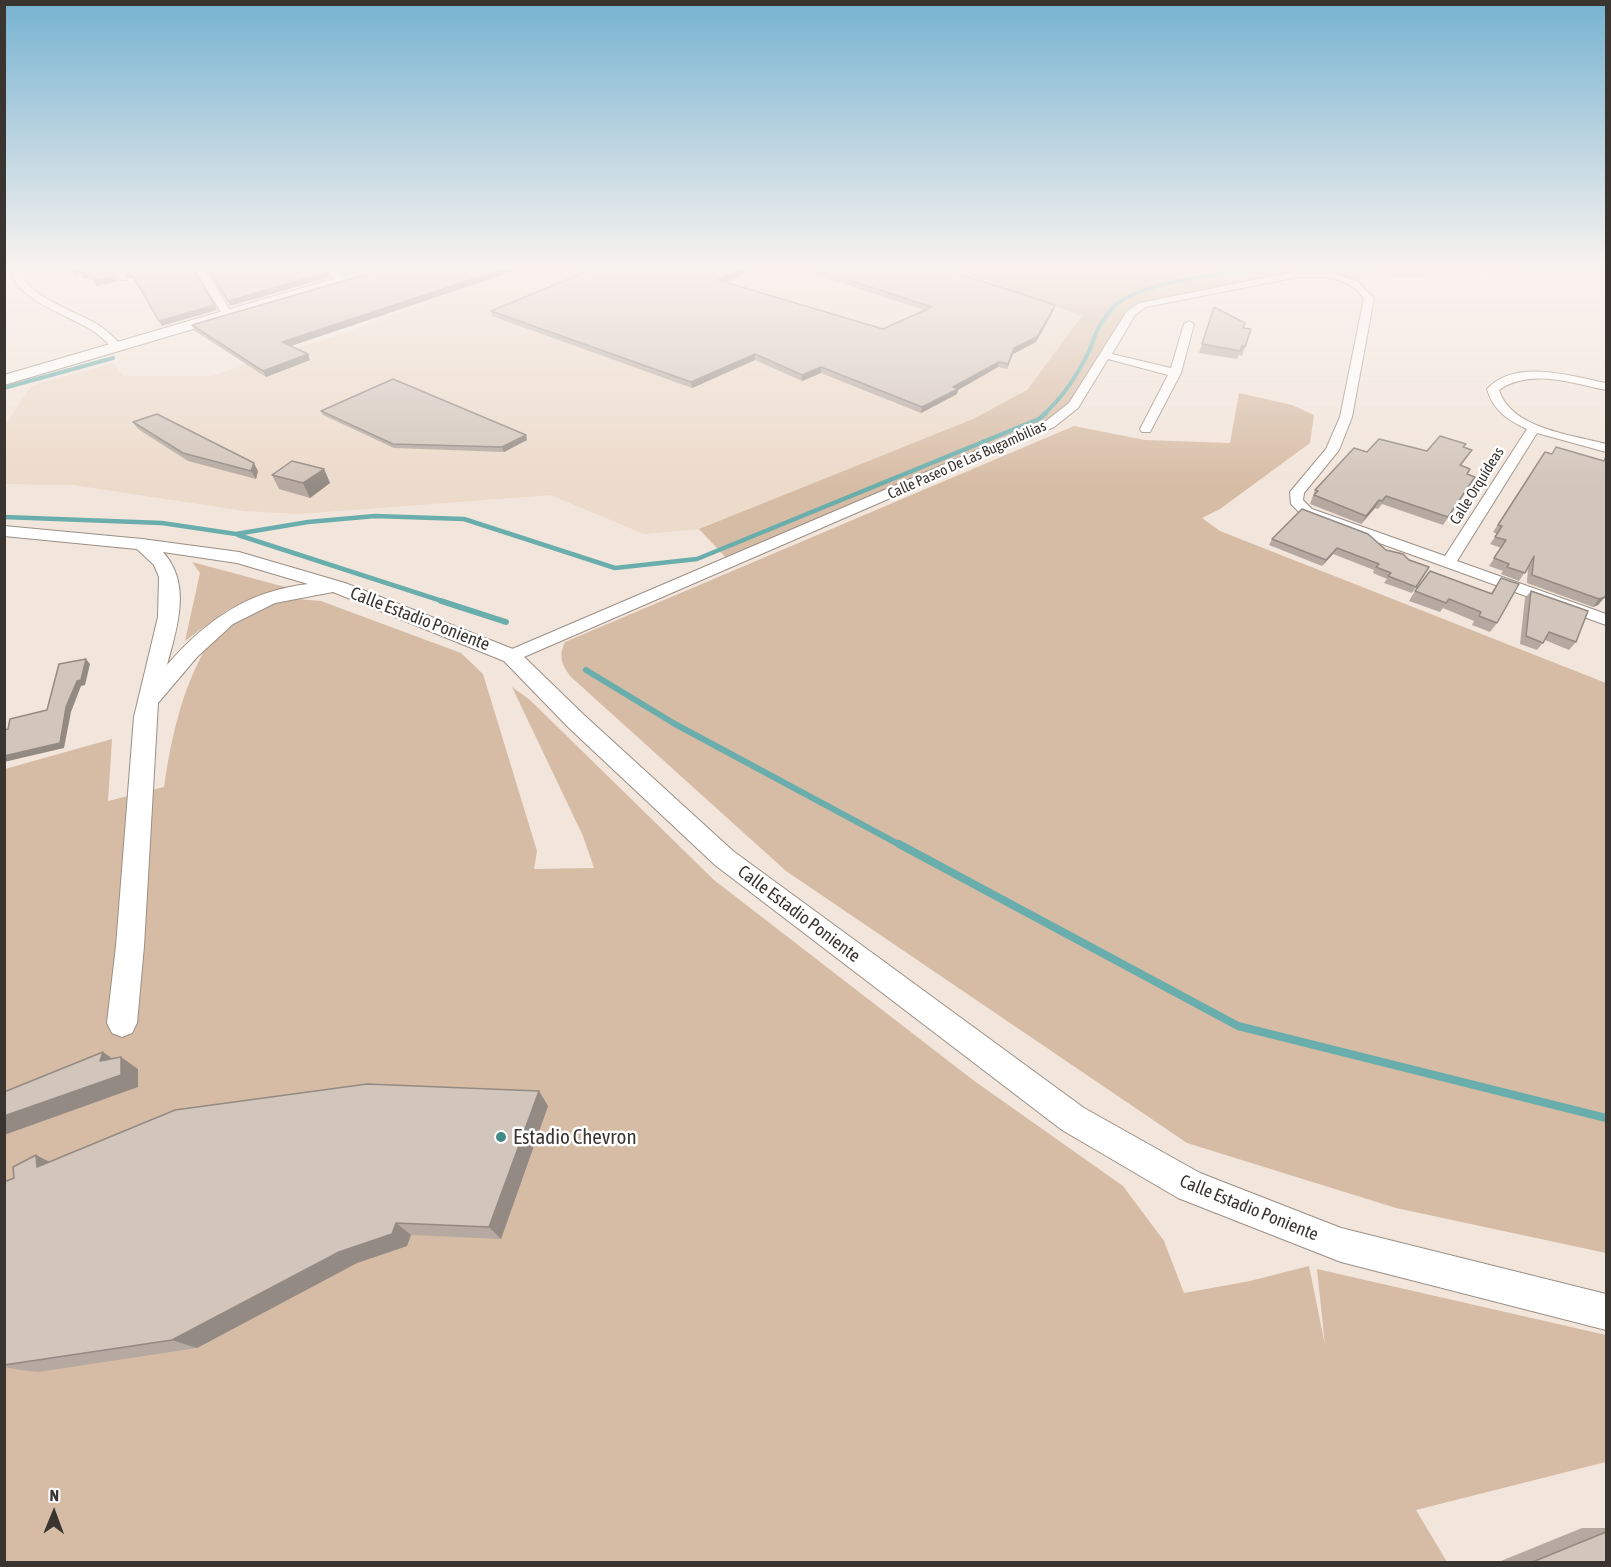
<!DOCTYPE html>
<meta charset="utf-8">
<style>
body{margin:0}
#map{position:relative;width:1611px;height:1567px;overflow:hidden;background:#f2e5db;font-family:"Asap Condensed",sans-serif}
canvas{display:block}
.frame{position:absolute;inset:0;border:6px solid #3a3531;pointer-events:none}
.north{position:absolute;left:24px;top:1483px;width:60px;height:60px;-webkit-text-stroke:4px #fff;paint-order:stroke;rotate:1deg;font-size:16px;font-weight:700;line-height:24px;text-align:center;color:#3a3531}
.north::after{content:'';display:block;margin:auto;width:21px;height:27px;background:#3a3531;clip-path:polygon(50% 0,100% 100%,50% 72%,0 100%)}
</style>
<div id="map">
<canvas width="1611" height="1567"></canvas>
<div class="frame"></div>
<div class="north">N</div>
</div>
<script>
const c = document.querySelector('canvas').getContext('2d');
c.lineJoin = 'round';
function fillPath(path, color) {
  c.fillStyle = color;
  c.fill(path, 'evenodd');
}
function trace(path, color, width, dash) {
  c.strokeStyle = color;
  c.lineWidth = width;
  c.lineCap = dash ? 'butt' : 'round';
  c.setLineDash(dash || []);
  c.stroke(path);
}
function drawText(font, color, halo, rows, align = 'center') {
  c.font = font + ' "Asap Condensed",sans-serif';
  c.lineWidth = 5;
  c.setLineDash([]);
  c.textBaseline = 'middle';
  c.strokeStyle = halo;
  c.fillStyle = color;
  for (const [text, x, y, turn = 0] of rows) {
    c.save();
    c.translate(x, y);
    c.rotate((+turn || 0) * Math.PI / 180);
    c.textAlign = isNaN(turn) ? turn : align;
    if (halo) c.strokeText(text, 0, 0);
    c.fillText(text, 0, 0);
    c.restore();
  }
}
const built = new Path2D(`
 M519,268H957L955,270L1083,316L1027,390L973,419L699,529L644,534L551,495L299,514L245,511L73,485L5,484L4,427L31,386L114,363L123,376H211L341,334Z`);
const green = new Path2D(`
 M957,268H1298L1306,274L1143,305L1131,313L1074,405L1050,424L730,562L699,529L973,419L1027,390L1082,316L954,269Z
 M1327,268H1606L1357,280L1326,270Z
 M1239,393L1292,405L1314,415L1310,443L1220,509L1202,518L1220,531L1606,683V1253L1396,1208L1187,1143L786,871L571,677C562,665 558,657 565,642L1074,426L1145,440L1230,443Z
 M192,562L289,588L251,599L227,610L185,641L200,573Z
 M297,599L321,601L461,653L483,674L537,851L534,869L594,868L583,836L512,687L530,700L714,880L973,1080L1123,1186L1164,1241L1184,1293L1250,1281L1309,1266L1325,1345L1317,1269L1606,1335V1462L1416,1510L1447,1562H5V769L112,739L108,801L164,787C171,740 180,697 202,655C206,649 209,640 214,635C235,614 268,602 297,599Z`);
const streamFar3 = new Path2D(`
 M1338,270L1404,268
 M4,388L113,358
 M1044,414C1063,397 1078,374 1089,351C1093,343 1095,333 1100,325C1104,319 1111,308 1117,304C1152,277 1243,271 1287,268`);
const streamFar2 = new Path2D(`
 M4,517L162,523L236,534L308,522L375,516L464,519L615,568L697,559L1039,419L1046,413
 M238,535L445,602`);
const streamFar1 = new Path2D(`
 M441,601L506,622
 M586,670L675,724L902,846`);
const stream = new Path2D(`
 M899,844L1238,1026L1606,1118`);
const minor = new Path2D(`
 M10,268H20C23,295 75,311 97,324C107,330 115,339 123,346V350H115C107,343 99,334 90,329C65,314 13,298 10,268Z
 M113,268H123L126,280H120Z
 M194,268H204L233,315L232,317H224Z
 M325,268H335L346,281L344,283H338Z
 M1325,271L1357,281L1374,298L1352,417L1339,450L1304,493L1303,500L1312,509L1445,556L1527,429C1507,420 1493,410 1487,389C1515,358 1571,376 1606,383V390C1572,383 1530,368 1499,390C1511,429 1573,435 1606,444V452L1537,433L1457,561L1606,614V625L1302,515L1291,504L1290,492L1326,449L1340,417L1364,298C1346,275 1320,276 1293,278L1146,307L1135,315L1112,354L1171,368L1184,324L1189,321L1194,324L1181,373L1150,432H1142L1140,429L1168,375L1108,359L1078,408L1054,427L517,660H505L502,656L505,652L1046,421L1069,403L1127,311L1139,303L1293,272Z`);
const tertiary = new Path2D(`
 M4,526L142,539L239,552L345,583L518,651L584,715L733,851L1084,1108L1200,1173L1341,1228L1606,1294V1330L1341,1262L1178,1198L1062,1130L715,865L568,727L504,661L333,592L275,603L233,624L197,657L158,703L144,946L137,1023L132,1033L122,1037L112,1033L107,1023L116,946L134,717L158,617L159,577L154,565L137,549L4,536ZM163,552L237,563L308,584C248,591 206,620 167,665C177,628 192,584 163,552Z`);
const secondary = new Path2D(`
 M370,268H391L389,271L4,385V375Z`);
const wall = new Path2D(`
 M388,268H523L290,346L310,360L266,377L195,331L192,325Z
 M595,268H757L725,282L883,329L924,310L796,268H952L947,270L1054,310L1036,342L1013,354L1007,369L998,367L958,390L957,394L921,413L821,373L802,381L755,360L692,388L492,316L491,311Z
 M1214,307L1243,328L1251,329L1242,356L1239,355L1237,359L1199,353Z
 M321,411L526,435L527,440L504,452L394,448L323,415Z
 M133,422L258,471L256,479L188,461L138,429Z
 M1464,447L1472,450L1461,466L1467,474L1475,477L1443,525L1382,504L1378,509L1375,508L1361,524L1310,504L1315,490L1367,452L1427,451Z
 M1545,452L1551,454L1603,461L1606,455V594L1598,605L1593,607L1527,583L1528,567L1519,581L1501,574L1503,571L1489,566L1501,548L1490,544L1497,534L1493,532Z
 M324,469L330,483L310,498L279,489L272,475Z
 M1272,539L1386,550L1429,567L1412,593L1384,583L1387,579L1373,573L1374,570L1333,554L1322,566L1269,545Z
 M1501,578L1497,623L1490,632L1472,625L1474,621L1443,608L1440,612L1409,601L1415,591L1491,593Z
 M1531,591L1576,642L1569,650L1545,640L1537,650L1520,644L1525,598Z
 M548,1106L501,1239L411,1235L407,1246L357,1263L197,1348L38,1372L20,1370L4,1367V1182L14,1178L36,1155L50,1162Z
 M1582,1528H1606V1563H1496Z`);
const shadedWall = new Path2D(`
 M4,268H9L4,279Z
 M341,268H362L343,274Z
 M506,268H523L285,348L282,342Z
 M745,268H757L718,286V280Z
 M77,269L80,274L74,275L71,270Z
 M87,272L90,278L84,279L81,273Z
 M328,272L330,277L230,306L228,301Z
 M131,273L134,278L128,279L125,274Z
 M115,276L118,281L96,286L94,280Z
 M215,305L217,310L162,326L159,321Z
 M1055,305L1054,310L1036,342L1013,354L1007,369L1008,364L1014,348Z
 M308,354L310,360L266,377L263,371Z
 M755,354V360L692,388L691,382Z
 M999,362L998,367L958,390L957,394L921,413L922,407L953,387Z
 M821,367V373L802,381V375Z
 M526,435L527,440L504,452L502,447Z
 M254,463L258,471L256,479L251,471Z
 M324,469L330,483L310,498L303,483Z
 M1379,500L1375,508L1361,524L1366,516Z
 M1337,548L1333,554L1322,566L1326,560Z
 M1605,597L1598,605L1593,607L1599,599Z
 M86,659L90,664L85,685L81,686L71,712L64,748L4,762V756L66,707Z
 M103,1052L120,1064L100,1061Z
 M121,1057L138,1069V1087L4,1135V1116Z
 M539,1091L548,1106L501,1239L489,1227Z
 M36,1155L63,1169L37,1167Z
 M396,1223L411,1235L407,1246L357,1263L197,1348L172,1340Z`);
const building = new Path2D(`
 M71,268H111L115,276L94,280L87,272L81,273L77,269L71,270Z
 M124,268H192L215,305L159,321L131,273L125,274Z
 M207,268H325L328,272L228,301Z
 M388,268H506L282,342L308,354L263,371L192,325Z
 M595,268H745L718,280L883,329L932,307L812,268H942H941L1055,305L1037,337L1014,348L1008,364L999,362L953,387L958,389L922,407L821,367L802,375L755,354L691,382L491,311Z
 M1214,307L1245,323L1243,328L1251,329L1245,347L1242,346L1240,351L1202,344Z
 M393,379L526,435L502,447L393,444L321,411Z
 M157,414L254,463L251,471L183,453L133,422Z
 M1440,436L1466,444L1463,447L1472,450L1460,465L1470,469L1467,474L1475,477L1448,517L1386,496L1382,501L1379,500L1366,516L1314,495L1318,491L1315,490L1354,448L1367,452L1379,439L1427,451Z
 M1556,447L1604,461L1606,457V594L1605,597L1599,599L1532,575L1534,556L1525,573L1507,567L1509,564L1494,558L1506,540L1495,537L1502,526L1498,525L1545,452L1552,454Z
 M292,461L324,469L303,483L272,475Z
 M1302,509L1368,534L1386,550L1403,554L1409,560L1429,567L1416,587L1388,576L1391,573L1376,567L1379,564L1337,548L1326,560L1272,539Z
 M1430,571L1492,594L1501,578L1519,584L1497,623L1479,616L1481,612L1449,599L1446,603L1415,591Z
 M1531,591L1588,611L1576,642L1549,632L1543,643L1526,636Z
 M86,659L81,680L77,681L66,707L60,743L4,756V730L8,729L10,719L47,710L59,664Z
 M103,1052L100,1061L121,1057V1075L4,1116V1092Z
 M367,1084L539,1091L489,1227L396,1223L392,1234L339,1252L172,1340L4,1365V1182L14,1178L13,1167L36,1155L37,1167L175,1110Z
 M1606,1532V1563H1530Z`);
const markers = [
 [501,1137,6,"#428a88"]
];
const farStreetnames = [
 ["Calle Paseo De Las Bugambilias",967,460,-24],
 ["Calle Orquídeas",1477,486,-58]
];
const streetNames = [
 ["Calle Estadio Poniente",420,619,21],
 ["Calle Estadio Poniente",799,914,37],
 ["Calle Estadio Poniente",1249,1208,22]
];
const nearPoinames = [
 ["Estadio Chevron",513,1137]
];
fillPath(built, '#ecdaca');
fillPath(green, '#d7bca5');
trace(streamFar3, '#69aeac', 4);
trace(streamFar2, '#69aeac', 4.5);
trace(streamFar1, '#69aeac', 6);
trace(stream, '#69aeac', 8);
trace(minor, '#9b8f85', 2);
trace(tertiary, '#9b8f85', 2);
trace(secondary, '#9b8f85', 2);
fillPath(minor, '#fff');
fillPath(tertiary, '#fff');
fillPath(secondary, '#fff');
fillPath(wall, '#b5a9a1');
fillPath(shadedWall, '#938a83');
fillPath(building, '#d2c5bb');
trace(building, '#938a83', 1.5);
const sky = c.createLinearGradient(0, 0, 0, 487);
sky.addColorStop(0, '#75b2d0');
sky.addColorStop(0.55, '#f9f3ef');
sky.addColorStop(1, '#f9f3ef00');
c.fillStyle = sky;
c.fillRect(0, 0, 1611, 487);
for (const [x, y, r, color] of markers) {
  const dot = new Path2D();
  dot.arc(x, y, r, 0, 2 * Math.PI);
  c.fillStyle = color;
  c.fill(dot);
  trace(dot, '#fff', 2);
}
drawText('15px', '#3a3531', '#fff', farStreetnames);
drawText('18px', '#3a3531', '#fff', streetNames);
drawText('21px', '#3a3531', '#fff', nearPoinames, 'left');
</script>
